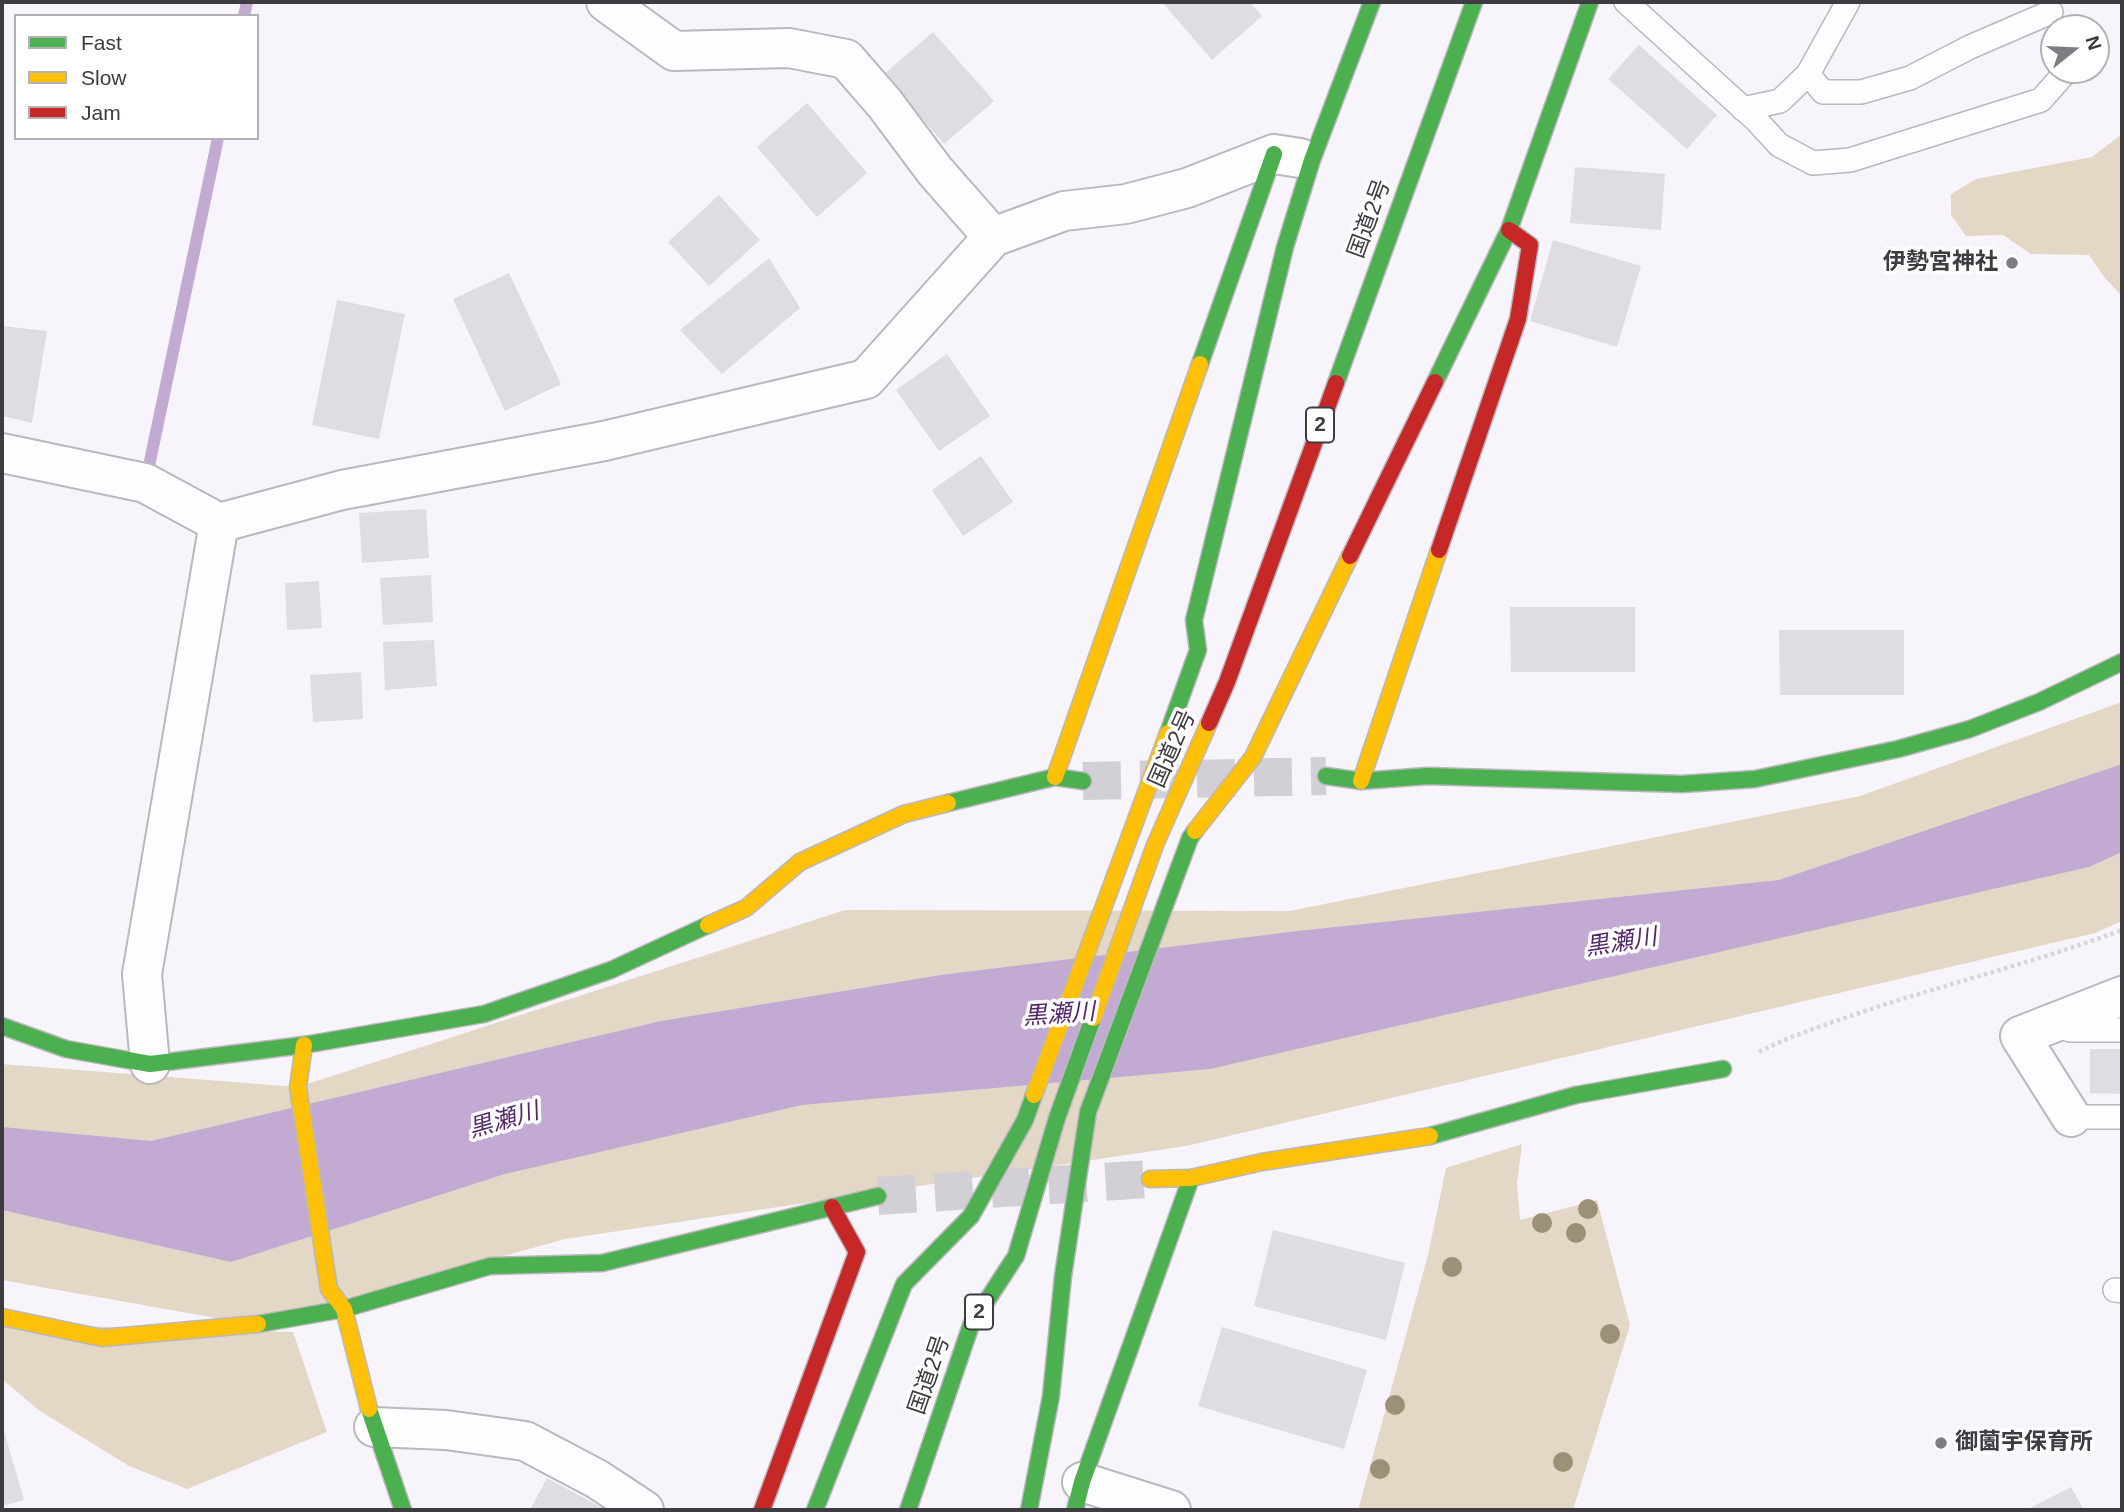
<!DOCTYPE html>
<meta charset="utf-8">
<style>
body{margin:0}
#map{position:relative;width:2124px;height:1512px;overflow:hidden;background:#f8f4fc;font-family:Helvetica,sans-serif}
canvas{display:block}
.frame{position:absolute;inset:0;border:4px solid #3e3b41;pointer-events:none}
.legend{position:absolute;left:14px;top:14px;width:245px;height:126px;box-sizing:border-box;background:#fff;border:2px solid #b2b1b3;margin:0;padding:9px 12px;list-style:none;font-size:21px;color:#3e3b41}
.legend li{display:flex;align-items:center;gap:14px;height:35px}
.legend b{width:35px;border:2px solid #b2b1b3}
.north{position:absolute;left:2040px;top:14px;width:70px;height:70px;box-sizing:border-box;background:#fff;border:2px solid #b2b1b3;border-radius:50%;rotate:72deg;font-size:19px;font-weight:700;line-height:28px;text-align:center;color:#3e3b41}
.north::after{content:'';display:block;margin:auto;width:24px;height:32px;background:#7f7c82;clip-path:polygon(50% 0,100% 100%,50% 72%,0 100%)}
</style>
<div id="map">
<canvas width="2124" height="1512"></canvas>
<div class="frame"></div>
<ul class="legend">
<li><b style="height:9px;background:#4caf50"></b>Fast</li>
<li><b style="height:9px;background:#ffc107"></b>Slow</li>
<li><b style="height:9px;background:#c62828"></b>Jam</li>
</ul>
<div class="north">N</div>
</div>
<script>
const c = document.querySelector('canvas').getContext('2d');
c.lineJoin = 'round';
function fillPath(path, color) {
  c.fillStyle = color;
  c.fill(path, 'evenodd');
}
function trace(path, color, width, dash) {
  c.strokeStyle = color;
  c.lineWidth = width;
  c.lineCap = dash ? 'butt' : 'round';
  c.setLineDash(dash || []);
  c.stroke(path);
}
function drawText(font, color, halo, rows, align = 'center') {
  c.font = font + ' Helvetica,"Noto Sans JP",sans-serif';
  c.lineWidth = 7;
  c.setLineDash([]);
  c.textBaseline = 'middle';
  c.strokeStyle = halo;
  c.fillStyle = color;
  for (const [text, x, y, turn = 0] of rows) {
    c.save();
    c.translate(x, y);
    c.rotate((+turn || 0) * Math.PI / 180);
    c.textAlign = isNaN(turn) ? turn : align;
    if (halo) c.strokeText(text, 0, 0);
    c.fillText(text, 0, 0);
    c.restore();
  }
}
const green = new Path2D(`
 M2122,134V296L2104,277L2089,255L2031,254L2003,235L1966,236L1951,215V194L1976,179L2092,157Z
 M2122,702V921L2095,933L1186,1146L565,1239L255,1325L2,1280V1064L298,1087L845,910L1290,911L1860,796Z
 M1522,1144L1517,1183L1520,1220L1597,1200L1630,1325L1573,1510H1358L1428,1255L1446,1168Z
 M2,1324L293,1332L327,1432L187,1489L129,1466L40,1411L2,1379Z`);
const water = new Path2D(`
 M2122,764V852L2089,867L1210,1069L802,1105L505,1174L231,1262L2,1210V1127L151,1141L661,1021L941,975L1298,931L1779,880Z`);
const stream = new Path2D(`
 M244,16L247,2
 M146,480L218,138`);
const building = new Path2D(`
 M1162,2H1250L1262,16L1212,60Z
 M933,32L994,101L944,144L884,74Z
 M1639,45L1717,115L1687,149L1608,79Z
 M807,103L867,173L817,217L757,147Z
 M1575,167L1665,174L1661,230L1570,223Z
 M719,195L760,240L709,286L668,242Z
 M1553,240L1641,266L1617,347L1530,321Z
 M769,258L800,308L722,374L680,330Z
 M509,273L561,384L505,411L453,299Z
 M337,300L405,314L379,439L312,425Z
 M2,326L47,331L32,423L2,416Z
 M947,354L990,416L939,451L896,390Z
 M981,456L1013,502L963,536L932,490Z
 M426,509L429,558L362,563L359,513Z
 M431,575L433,622L383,625L380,578Z
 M319,581L322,628L287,630L285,583Z
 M1510,607H1635V672H1511Z
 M1779,630H1904V695H1780Z
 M434,640L437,686L385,690L383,642Z
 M361,672L363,719L313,722L310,675Z
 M2090,1049H2122V1094L2090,1093Z
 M1273,1230L1405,1263L1386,1340L1254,1306Z
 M1222,1327L1367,1370L1344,1449L1198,1406Z
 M4,1431L24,1500L2,1506V1432Z
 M547,1478L606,1510H530Z
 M2071,1487L2084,1510H2026Z`);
const secondaryTunnel = new Path2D(`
 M1083,781L1326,776
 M878,1196L1150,1179`);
const path = new Path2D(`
 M1759,1052C1794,1034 1831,1023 1868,1010C1953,982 2039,961 2122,930`);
const lane = new Path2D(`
 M1626,2L1757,121L1779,145L1813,163L1850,160L2041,100L2063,75V70
 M1808,74L1823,92H1861L1910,78L1970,47L2051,12
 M1743,109L1780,101L1808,74L1848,2
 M2060,1026L2070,1030H2122
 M2071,1117H2122
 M2115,1290L2122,1291`);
const street = new Path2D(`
 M606,2L674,51L789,48L846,59L885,104L935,171L993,237
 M2,453L145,483L219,523L342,490L604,441L866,379L993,237L1064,211L1126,204L1187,188L1274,154L1300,158
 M150,1064L142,974L219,523
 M2071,1117L2020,1036L2122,996
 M374,1427L446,1430L525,1441L597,1479L644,1510
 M1082,1482L1171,1510`);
const fast = new Path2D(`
 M1200,364L1274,154
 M1435,382L1509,230L1590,2
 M1336,383L1474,2
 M1168,733L1198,650L1194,620L1285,247L1312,160L1372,2
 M1326,776L1361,781L1428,776L1682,784L1755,779L1898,749L1970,729L2039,702L2122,662
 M948,803L1055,777L1083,781
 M2,1026L66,1049L150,1064L304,1045L484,1014L611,970L708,925
 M1430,1136L1576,1095L1723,1069
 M258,1324L344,1309L490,1266L602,1263L878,1196
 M369,1409L403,1510
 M815,1510L904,1284L971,1216L1025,1120L1034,1095
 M908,1510L971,1325L1016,1256L1057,1118L1093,1018
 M1029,1510L1051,1396L1063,1276L1088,1112L1190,838L1195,831
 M1075,1510L1082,1482L1191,1178`);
const slow = new Path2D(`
 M1055,777L1200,364
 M1361,781L1439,550
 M1195,831L1253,757L1350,556
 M708,925L746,908L800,862L904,814L948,803
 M1093,1018L1155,845L1209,723
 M304,1045L298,1087L329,1289L344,1309L369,1409
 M1034,1095L1168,733
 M1150,1179L1191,1178L1262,1162L1430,1136
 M2,1317L102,1338L258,1324`);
const jam = new Path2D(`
 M1439,550L1518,319L1530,245L1509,230
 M1350,556L1435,382
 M1209,723L1227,682L1336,383
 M762,1510L857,1252L832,1207`);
const trees = [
 [1588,1209],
 [1542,1223],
 [1576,1233],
 [1452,1267],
 [1610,1334],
 [1395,1405],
 [1563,1462],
 [1380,1469]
];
const markers = [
 [2012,263,7,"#7f7c82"],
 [1941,1443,7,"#7f7c82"]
];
const shields = [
 [1320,425,28],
 [979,1312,28]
];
const shieldNames = [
 ["2",1320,425],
 ["2",979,1312]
];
const streetNames = [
 ["国道2号",1370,219,-70],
 ["国道2号",1173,749,-66],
 ["国道2号",930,1375,-71]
];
const poiNames = [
 ["伊勢宮神社",1998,263],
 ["御薗宇保育所",1955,1443,"left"]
];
const waterNames = [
 ["黒瀬川",1621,943,-9],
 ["黒瀬川",1059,1015,-4],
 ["黒瀬川",504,1121,-16]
];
fillPath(green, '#e3d8c6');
fillPath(water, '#c3aad3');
trace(stream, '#c3aad3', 12);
fillPath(building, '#dfdce2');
trace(secondaryTunnel, '#d3cfd7', 38, [38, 19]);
trace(lane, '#bab7bd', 26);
trace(street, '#bab7bd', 42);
trace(fast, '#bab7bd', 19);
trace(slow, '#bab7bd', 19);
trace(jam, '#bab7bd', 19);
trace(path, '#d7d6d9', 4.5, [3.5, 3.5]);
trace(lane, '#fefdff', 23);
trace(street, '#fefdff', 38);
trace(fast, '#4caf50', 16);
trace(slow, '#ffc107', 16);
trace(jam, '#c62828', 16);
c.fillStyle = '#9c9077';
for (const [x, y] of trees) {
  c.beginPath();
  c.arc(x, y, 10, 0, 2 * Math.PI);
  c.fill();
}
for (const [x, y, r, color] of markers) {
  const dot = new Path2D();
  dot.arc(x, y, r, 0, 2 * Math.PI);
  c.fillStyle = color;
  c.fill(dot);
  trace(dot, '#fff', 2.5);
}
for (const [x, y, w] of shields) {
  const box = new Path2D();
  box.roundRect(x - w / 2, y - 17.5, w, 35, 5);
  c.fillStyle = '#fff';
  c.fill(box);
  trace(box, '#3e3b41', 2);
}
drawText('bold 21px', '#3e3b41', null, shieldNames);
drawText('23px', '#3e3b41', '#fff', streetNames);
drawText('bold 23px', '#3e3b41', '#fff', poiNames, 'right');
drawText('italic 24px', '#53276a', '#fff', waterNames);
</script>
